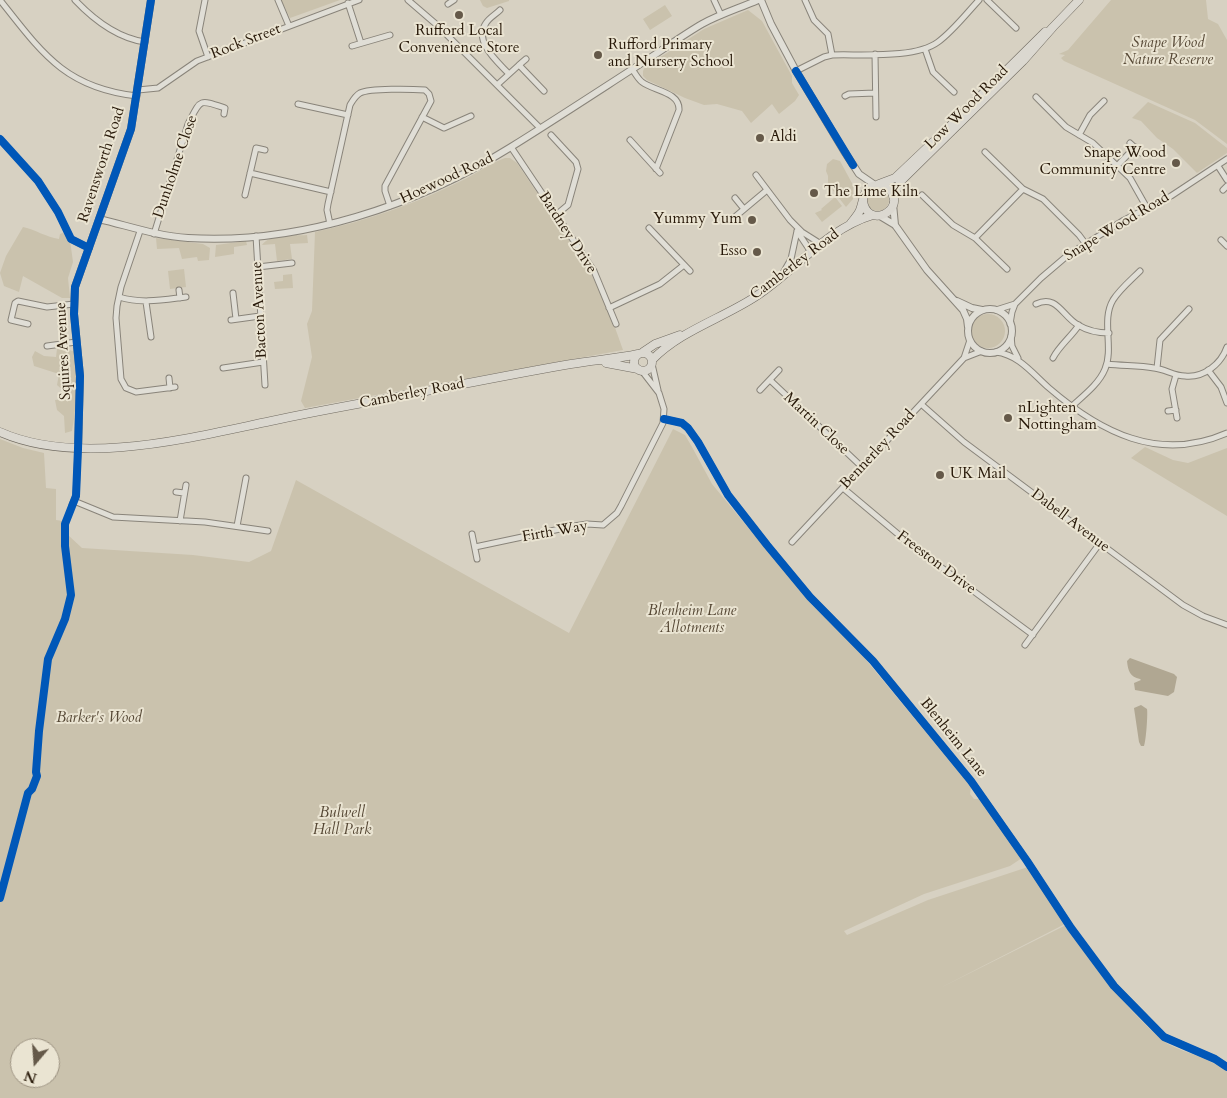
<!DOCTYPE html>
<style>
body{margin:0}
#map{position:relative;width:1227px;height:1098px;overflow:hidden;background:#d7d1c2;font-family:Cardo,serif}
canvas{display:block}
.north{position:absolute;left:10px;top:1038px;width:50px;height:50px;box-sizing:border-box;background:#eae4d2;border:1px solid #9c9281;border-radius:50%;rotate:198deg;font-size:14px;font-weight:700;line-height:20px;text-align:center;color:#271808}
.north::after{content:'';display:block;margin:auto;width:18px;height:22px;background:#655949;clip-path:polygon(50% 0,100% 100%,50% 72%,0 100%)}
</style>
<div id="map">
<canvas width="1227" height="1098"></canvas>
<div class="north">N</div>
</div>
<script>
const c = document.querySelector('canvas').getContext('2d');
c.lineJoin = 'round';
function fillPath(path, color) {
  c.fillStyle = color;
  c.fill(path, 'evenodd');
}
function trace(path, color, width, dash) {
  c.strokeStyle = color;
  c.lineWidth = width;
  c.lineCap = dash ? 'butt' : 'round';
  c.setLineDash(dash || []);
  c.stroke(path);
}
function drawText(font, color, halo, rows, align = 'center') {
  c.font = font + ' Cardo,serif';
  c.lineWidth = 4;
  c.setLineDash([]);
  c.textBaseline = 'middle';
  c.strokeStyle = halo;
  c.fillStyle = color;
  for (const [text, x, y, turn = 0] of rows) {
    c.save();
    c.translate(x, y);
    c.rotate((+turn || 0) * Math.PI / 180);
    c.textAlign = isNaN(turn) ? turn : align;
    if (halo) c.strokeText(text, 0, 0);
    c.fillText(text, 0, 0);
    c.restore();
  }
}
const green = new Path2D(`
 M281,0H340L290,18Z
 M480,0H509V1L487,8L483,6Z
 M1111,0H1206L1208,19L1218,24L1227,40V144L1195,120L1064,61L1061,58L1065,55L1059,54L1068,50Z
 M665,5L672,16L650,30L643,19Z
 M748,10L762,21L792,76V83L799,95L795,101L779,114L772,104L751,123L742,111L717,104L704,105L685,98L647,80L643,76V71L645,67L704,29Z
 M1148,102L1195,123L1227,148V153L1197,173L1173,149L1157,138L1141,121L1132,118Z
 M505,158H510L517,163L590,271L608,308L623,350L305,408L301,401L312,357L307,324L312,311L315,232C366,221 415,204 461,181C476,174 490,163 505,158Z
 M833,159L840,161L853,185V199L846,207L828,184V176L826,171L827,164Z
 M867 200a11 11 0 1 1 22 0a11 11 0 1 1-22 0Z
 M835,197L842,206L822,222L815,213L822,210L821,209Z
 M23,227C36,230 46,237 59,239L60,234L65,232L70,240L73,262L68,278L70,298H62L23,276L19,292L4,286L0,273L6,256Z
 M307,235L308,243L290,244L292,259L277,261L275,244L262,245C270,233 294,236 307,235Z
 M156,238L203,244L210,248L209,260L198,261L197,257L182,259L179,248L157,249Z
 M246,241L247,245L234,247V254L215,257L216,245Z
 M184,269L186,287L170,289L168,271Z
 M292,274L293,288L275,289L274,282L283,281V275Z
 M971 331a17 17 0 1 1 34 0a17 17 0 1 1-34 0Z
 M57,349H67L75,352C77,378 77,405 72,431L65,433L64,416L57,410L55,400L65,399L66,393L57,385L59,374L34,366L32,357L35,351L44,356L56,357Z
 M673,429L685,435L692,447L712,484L812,605L857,649L971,787L970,794L974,799H980L1022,858L1010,866L924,894L844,931L847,935L928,900L1028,867L1065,924L938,989L1066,925C1090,960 1112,991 1142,1021C1150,1029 1159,1038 1168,1044C1187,1054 1211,1058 1227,1072V1098H0V439L23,448L44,453L46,488L56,489V520L69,522L68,535L82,548L193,555L249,562L271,551L296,480L569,633ZM20,1048H50V1078H20Z
 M1145,447L1173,460L1188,463L1227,448V516L1131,458Z`);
const water = new Path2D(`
 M1130,658L1174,674L1177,677L1174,692L1168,696L1135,690L1134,683L1141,680L1140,679C1130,677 1128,671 1127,661Z
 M1141,705L1147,709C1148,714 1146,742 1144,746H1141L1139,742L1134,708Z`);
const minor = new Path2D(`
 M0,0C42,53 65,88 137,96
 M75,0C93,19 118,38 145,42
 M205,0L199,31L208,57
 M278,0L289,26
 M408,0L437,25L540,128
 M714,0L721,15
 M805,0L814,20L828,34L832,55
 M987,0L1016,28
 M348,3L361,43
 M448,4L454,0
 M500,10C496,14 489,18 486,23C473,42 498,62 509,74
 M352,46L390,35
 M925,49L933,72L954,92
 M875,54L876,117
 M519,65L526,59
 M632,69C635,73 638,79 642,82C654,91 680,92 679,110L656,169
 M796,71L824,57L832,55C861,54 915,59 938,42C953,31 966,14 979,0
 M497,85L519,65L544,91
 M138,90L158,88L197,61L359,0
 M845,96L849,94L875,93
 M1036,97L1066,127L1093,143L1130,178L1147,208
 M298,104L348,115
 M422,117L444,128L471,116
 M551,135L576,162L578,169L568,205L556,215
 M1079,135L1090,115L1104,101
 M0,139L38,181L58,212L71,239L89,248
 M630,140L660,173
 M1130,143L1141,153
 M511,147L594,271L616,324
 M985,152L1023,189L1043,199L1079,235L1085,243
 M1117,166L1135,147
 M1218,166L1227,180
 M250,173L331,192
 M756,175L790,220L802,232L821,244
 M1223,190L1227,186
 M245,195L256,148L265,150
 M922,195L953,225L975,238L1007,269
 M735,198L744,209
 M736,216L767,190
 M330,224L327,210L328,204L350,105C353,100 355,96 360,93C370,88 412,89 425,90L429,94L431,101L385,186V191L390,206
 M649,228L690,271
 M140,231L121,287L117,306L116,318L121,379L126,388L136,392L175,387
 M797,231L811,252
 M154,234L188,124C201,99 198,99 225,108L224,114
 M256,236L265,385
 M975,238L1023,189
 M1221,240L1227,246
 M258,267L292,263
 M783,273L791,259L797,231
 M179,290L180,298
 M233,293L236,319
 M119,297C142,304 162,300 186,297
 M146,302L151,337
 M1036,304C1057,294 1062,316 1078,325C1088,331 1098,333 1109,333
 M609,308L660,284L684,265
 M996,310L1015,304
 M231,320L260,316
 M28,324L11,320L15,303L18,301L47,307L74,304
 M1010,324L1012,312L1015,304L1041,278L1068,255L1124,220L1171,196L1227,159
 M1011,336L1012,346L1018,358
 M47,346L76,342
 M996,352C1019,355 1032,373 1049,388C1100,432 1159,463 1227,433
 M964,358L970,340
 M1053,358C1059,346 1071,337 1079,325
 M652,364L658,390
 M1107,364C1123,366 1139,365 1154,368C1165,369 1174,376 1185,376C1204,378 1221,364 1227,347
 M223,368L263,362
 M1157,368L1160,340L1189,309
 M1208,370L1221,387L1227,403
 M1176,375L1172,389L1177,418
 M169,378L170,388
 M770,380L862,467
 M760,390L779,370
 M921,404L964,442L1183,605L1203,616L1227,625
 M1071,407C1083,396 1099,384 1105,369C1114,348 1101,320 1113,300C1120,289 1131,280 1140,271
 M1168,411L1176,410
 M664,419L682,423L688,428L698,442L728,495L767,545L810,597L873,661L971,781L1027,861L1071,928L1114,986L1164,1037L1215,1059L1227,1067
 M843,488L911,545L1033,635
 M176,492L184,493
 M74,501L113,517L205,522L268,531
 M72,505L76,496L78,449
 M180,521L186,485
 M237,526L246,478
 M472,534L477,559
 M792,542L964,358L982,351
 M475,547L574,526L587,524L603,525L617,513L621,506L663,423L664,409L659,393L642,371
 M1025,645L1100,543`);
const tertiary = new Path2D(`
 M761,0L771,24L796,71L844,151L859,174L875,185
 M893,204L895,225
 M880,216L895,225L927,270L963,310L967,319L968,327
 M99,219C129,226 157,236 188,238C299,245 418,205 511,147C556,119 600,90 645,61C664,49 683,35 702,24C720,14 740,8 758,0
 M957,301L972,308L982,310
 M968 331a22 22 0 1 1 44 0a22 22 0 1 1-44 0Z
 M78,449L80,376L74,314L75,287L131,129L151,0`);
const primary = new Path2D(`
 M943,133L1045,32
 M879,184L895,178L933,142
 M893,196L901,181L1023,61L1053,27L1079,0
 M851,223C854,219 858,215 860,210C864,200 863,185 878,185C883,185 888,187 891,191C905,212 867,229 863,201
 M643,352L655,344L680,335
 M634 362a9 9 0 1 1 18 0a9 9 0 1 1-18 0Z
 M652,360C680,331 721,319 755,297C795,271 826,229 873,215
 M606,363L638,369
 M0,432C79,467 189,438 271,421C317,411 364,403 411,394C465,384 518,373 571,364C593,360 616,359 638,354`);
const cycleway = new Path2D(`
 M796,71L853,165
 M0,139L38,181L58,212L71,239L89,248
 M664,419L682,423L688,428L698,442L728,495L767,545L810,597L873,661L971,781L1027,861L1071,928L1114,986L1164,1037L1215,1059L1227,1067
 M0,898L28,793L32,789L37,776L36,772L39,731L48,659L65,619L71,595L65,546V524L76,496L78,449L80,376L74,314L75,287L131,129L151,0`);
const markers = [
 [459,15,5,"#655949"],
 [598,55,5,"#655949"],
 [760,138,5,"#655949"],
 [1176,163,5,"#655949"],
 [814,193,5,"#655949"],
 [752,220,5,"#655949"],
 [757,252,5,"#655949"],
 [1008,418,5,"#655949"],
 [940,475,5,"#655949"]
];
const poiNames = [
 ["Rufford Local",459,32,"center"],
 ["Convenience Store",459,49,"center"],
 ["Rufford Primary",608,46],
 ["and Nursery School",608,63],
 ["Aldi",770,138],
 ["Snape Wood",1166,154,"right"],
 ["Community Centre",1166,171,"right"],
 ["The Lime Kiln",824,193],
 ["Yummy Yum",742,220,"right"],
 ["Esso",747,252,"right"],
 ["nLighten",1018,409],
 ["Nottingham",1018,426],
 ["UK Mail",950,475]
];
const streetNames = [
 ["Rock Street",246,42,-21],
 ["Low Wood Road",967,108,-45],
 ["Ravensworth Road",102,165,-72],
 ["Dunholme Close",176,167,-71],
 ["Hoewood Road",447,179,-25],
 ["Snape Wood Road",1117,227,-31],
 ["Bardney Drive",567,233,57],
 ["Camberley Road",795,265,-37],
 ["Bacton Avenue",260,310,-93],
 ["Squires Avenue",64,351,-93],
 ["Camberley Road",412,394,-11],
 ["Martin Close",816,424,43],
 ["Bennerley Road",878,450,-47],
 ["Dabell Avenue",1070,521,37],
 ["Firth Way",555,532,-10],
 ["Freeston Drive",936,563,37],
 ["Blenheim Lane",953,738,51]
];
const parkNames = [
 ["Snape Wood",1168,44],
 ["Nature Reserve",1168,61],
 ["Blenheim Lane",692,612],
 ["Allotments",692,629],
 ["Barker's Wood",99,719],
 ["Bulwell",342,814],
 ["Hall Park",342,831]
];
fillPath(green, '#cac2ad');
fillPath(water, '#b0a792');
trace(minor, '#89847a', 7);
trace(tertiary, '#89847a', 8);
trace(primary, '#716b61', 9);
trace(minor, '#e0ded6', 5);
trace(tertiary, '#e0ded6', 6);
trace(primary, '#dbd8d0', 8);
trace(cycleway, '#0057b8', 8);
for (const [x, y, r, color] of markers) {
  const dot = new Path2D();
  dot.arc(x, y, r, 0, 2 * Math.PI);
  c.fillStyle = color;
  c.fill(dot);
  trace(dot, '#eae4d2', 2);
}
drawText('15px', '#271808', '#eae4d2', poiNames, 'left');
drawText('15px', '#271808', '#eae4d2', streetNames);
drawText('italic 15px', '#554734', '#eae4d2', parkNames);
</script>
